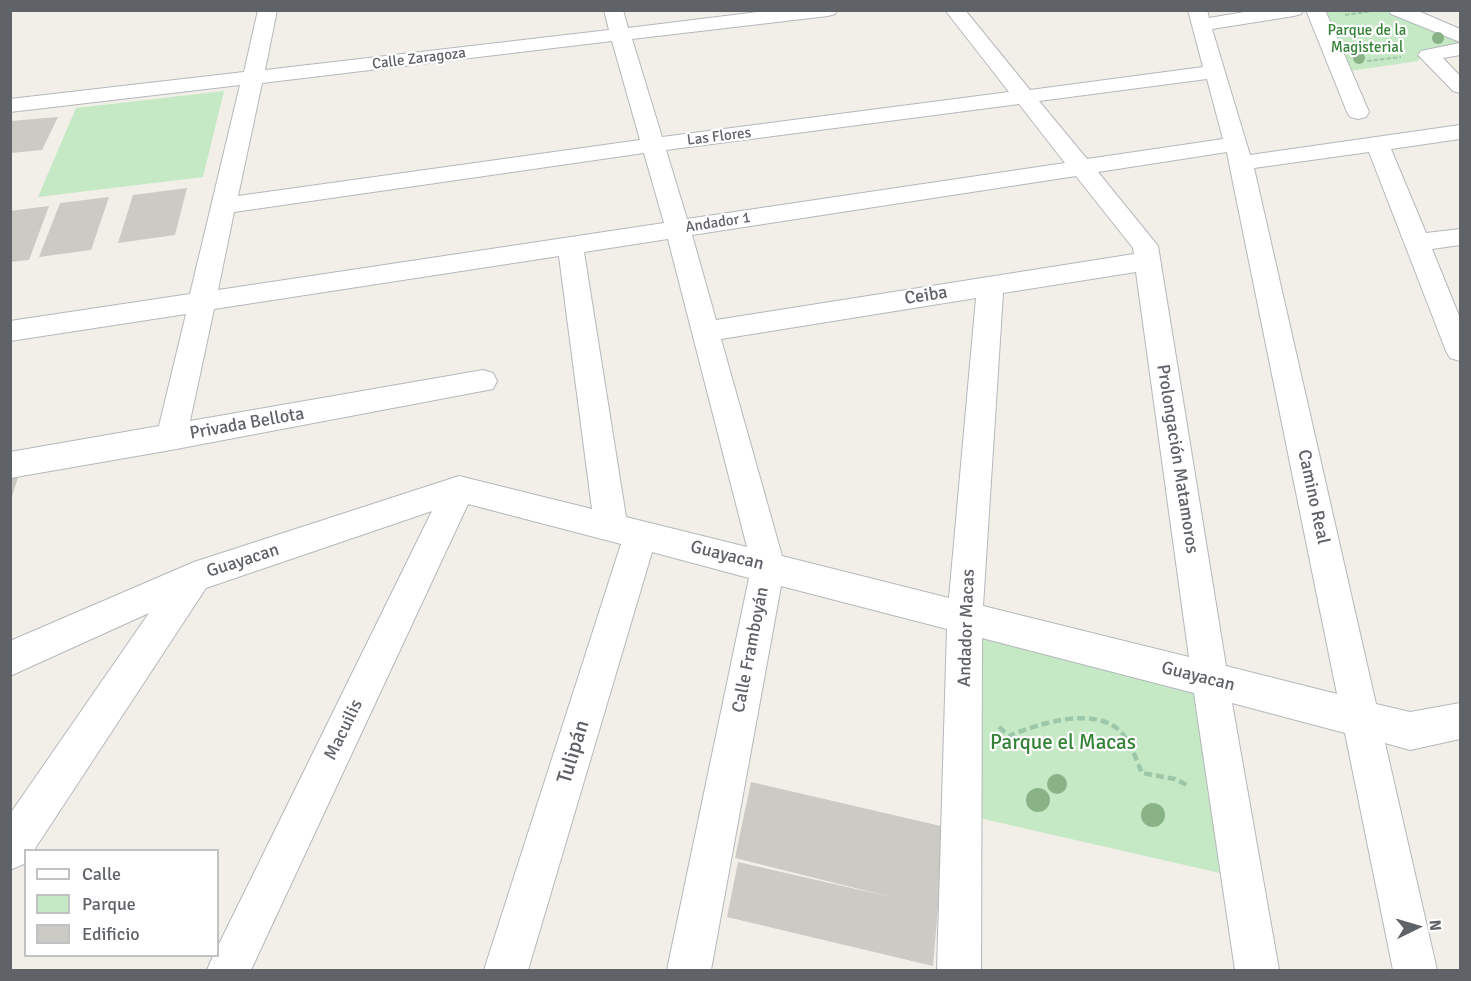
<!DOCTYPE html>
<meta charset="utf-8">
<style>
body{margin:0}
#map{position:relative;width:1471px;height:981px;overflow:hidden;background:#f1efe8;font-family:Signika,sans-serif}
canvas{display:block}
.frame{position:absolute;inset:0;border:12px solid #5f6368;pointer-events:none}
.legend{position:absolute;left:24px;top:849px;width:195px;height:108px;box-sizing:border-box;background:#fff;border:2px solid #bfc1c3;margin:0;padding:8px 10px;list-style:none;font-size:18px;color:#5f6368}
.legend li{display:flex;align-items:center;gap:12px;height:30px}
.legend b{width:30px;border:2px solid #bfc1c3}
.north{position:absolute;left:1387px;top:897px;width:60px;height:60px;-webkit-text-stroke:4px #fff;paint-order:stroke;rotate:85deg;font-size:16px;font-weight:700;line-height:24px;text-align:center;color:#5f6368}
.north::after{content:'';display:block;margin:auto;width:21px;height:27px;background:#5f6368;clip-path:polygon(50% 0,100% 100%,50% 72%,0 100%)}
</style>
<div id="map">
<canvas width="1471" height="981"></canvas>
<div class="frame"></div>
<ul class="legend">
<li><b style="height:8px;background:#fff"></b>Calle</li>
<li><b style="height:16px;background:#c5e8c5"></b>Parque</li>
<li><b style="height:16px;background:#cccac5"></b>Edificio</li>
</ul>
<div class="north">N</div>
</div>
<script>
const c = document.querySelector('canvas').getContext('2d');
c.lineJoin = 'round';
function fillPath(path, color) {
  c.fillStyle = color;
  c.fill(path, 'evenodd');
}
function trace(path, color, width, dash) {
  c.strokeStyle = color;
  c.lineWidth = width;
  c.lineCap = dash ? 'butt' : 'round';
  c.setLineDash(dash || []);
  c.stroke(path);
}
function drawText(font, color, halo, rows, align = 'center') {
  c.font = font + ' Signika,sans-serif';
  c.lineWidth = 4.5;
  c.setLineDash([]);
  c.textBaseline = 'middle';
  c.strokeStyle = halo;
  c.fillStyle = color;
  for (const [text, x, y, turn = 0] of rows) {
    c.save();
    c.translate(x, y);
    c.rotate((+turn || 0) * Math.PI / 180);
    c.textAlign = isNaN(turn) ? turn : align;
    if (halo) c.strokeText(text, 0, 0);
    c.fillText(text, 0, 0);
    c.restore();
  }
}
const green = new Path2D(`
 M1320,11H1391L1460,40V43L1422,52L1418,61L1350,71Z
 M224,91L203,177L38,197L76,108Z
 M972,625L1205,686L1233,876L966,815Z`);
const building = new Path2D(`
 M58,117L42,150L10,153V121Z
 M187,188L175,235L118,243L133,195Z
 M109,197L91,250L39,257L60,203Z
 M49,206L29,260L10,262V211Z
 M18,477L11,500H10V478Z
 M751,782L945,827L933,966L727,917L738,862L895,898L735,858Z`);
const pathFar1 = new Path2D(`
 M1345,15L1373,11
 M1367,61L1401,57`);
const path = new Path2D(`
 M999,727L1009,736C1037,724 1095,705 1121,732C1131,743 1136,759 1142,773L1175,779L1189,786`);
const street = new Path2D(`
 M258,10H277L265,70L609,30L604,10H623L628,28L774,10H837L835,14L828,16L632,39L662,137L1009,92L945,10H965L1030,90L1203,67L1188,10H1207L1209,18L1256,10H1303L1301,14L1294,16L1212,29L1250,155L1460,125V139L1391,149L1426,233L1460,229V245L1432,249L1460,318V361L1450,358L1446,351L1369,152L1254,168L1376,704L1410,712L1460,703V739L1410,750L1385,743L1437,970H1393L1345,733L1232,703L1279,970H1235L1194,693L982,638L981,970H937L947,629L781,586L711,970H667L749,578L652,552L528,970H484L621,544L468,504L251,970H207L213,956H218V946L432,511L206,588L34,850H26L24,864L10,870V814L149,613L10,676V641L194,562L459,476L592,509L559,256L214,309L190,421L483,370L493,373L497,381L493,389L171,450L10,478V452L159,426L186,314L10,341V321L190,294L240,85L10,112V99L244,72ZM612,41L640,140L238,196L262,83ZM1207,79L1223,139L1087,159L1039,101ZM1019,104L1065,163L687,219L666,150ZM1227,152L1229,163L1337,694L1226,666L1158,246L1098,172ZM644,153L664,223L218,290L234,212ZM1076,176L1133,248L1134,254L716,320L692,235ZM668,239L747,547L626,517L584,252ZM1136,272L1189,657L983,606L1003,293ZM976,298L949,598L782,556L721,339Z
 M1306,10H1325L1369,112L1366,117L1358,119L1350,117L1347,112Z
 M1389,10H1416L1460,29V42L1391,14Z
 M1460,43V55L1443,58L1460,76V93L1453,91L1418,55L1421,51Z`);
const trees = [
 [1438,38,6],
 [1359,58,6],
 [1057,784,10],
 [1038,800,12],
 [1153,815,12]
];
const farParknames = [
 ["Parque de la",1367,31],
 ["Magisterial",1367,48]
];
const farStreetnames = [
 ["Calle Zaragoza",419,59,-7],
 ["Las Flores",719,137,-7],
 ["Andador 1",718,223,-9]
];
const streetNames = [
 ["Ceiba",926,296,-9],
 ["Privada Bellota",247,424,-10],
 ["Prolongación Matamoros",1177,459,81],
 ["Camino Real",1313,497,78],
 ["Guayacan",727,556,14],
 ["Guayacan",243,561,-18],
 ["Andador Macas",967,628,-88],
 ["Calle Framboyán",751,650,-79],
 ["Guayacan",1198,677,14],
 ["Macuilis",344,730,-64]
];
const nearParknames = [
 ["Parque el Macas",1063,743]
];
const nearStreetnames = [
 ["Tulipán",574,752,-73]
];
fillPath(green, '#c5e8c5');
fillPath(building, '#cccac5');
trace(street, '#b5b8bc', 2);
trace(pathFar1, '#9cc7a9', 2, [4.5, 2]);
trace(path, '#9cc7a9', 4.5, [8, 4]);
fillPath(street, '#fff');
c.fillStyle = '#89b387';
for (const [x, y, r] of trees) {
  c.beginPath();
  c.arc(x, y, r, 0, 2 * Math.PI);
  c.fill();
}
drawText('15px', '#348238', '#fff', farParknames);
drawText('15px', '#5f6368', '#fff', farStreetnames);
drawText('18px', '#5f6368', '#fff', streetNames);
drawText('21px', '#348238', '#fff', nearParknames);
drawText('21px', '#5f6368', '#fff', nearStreetnames);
</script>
